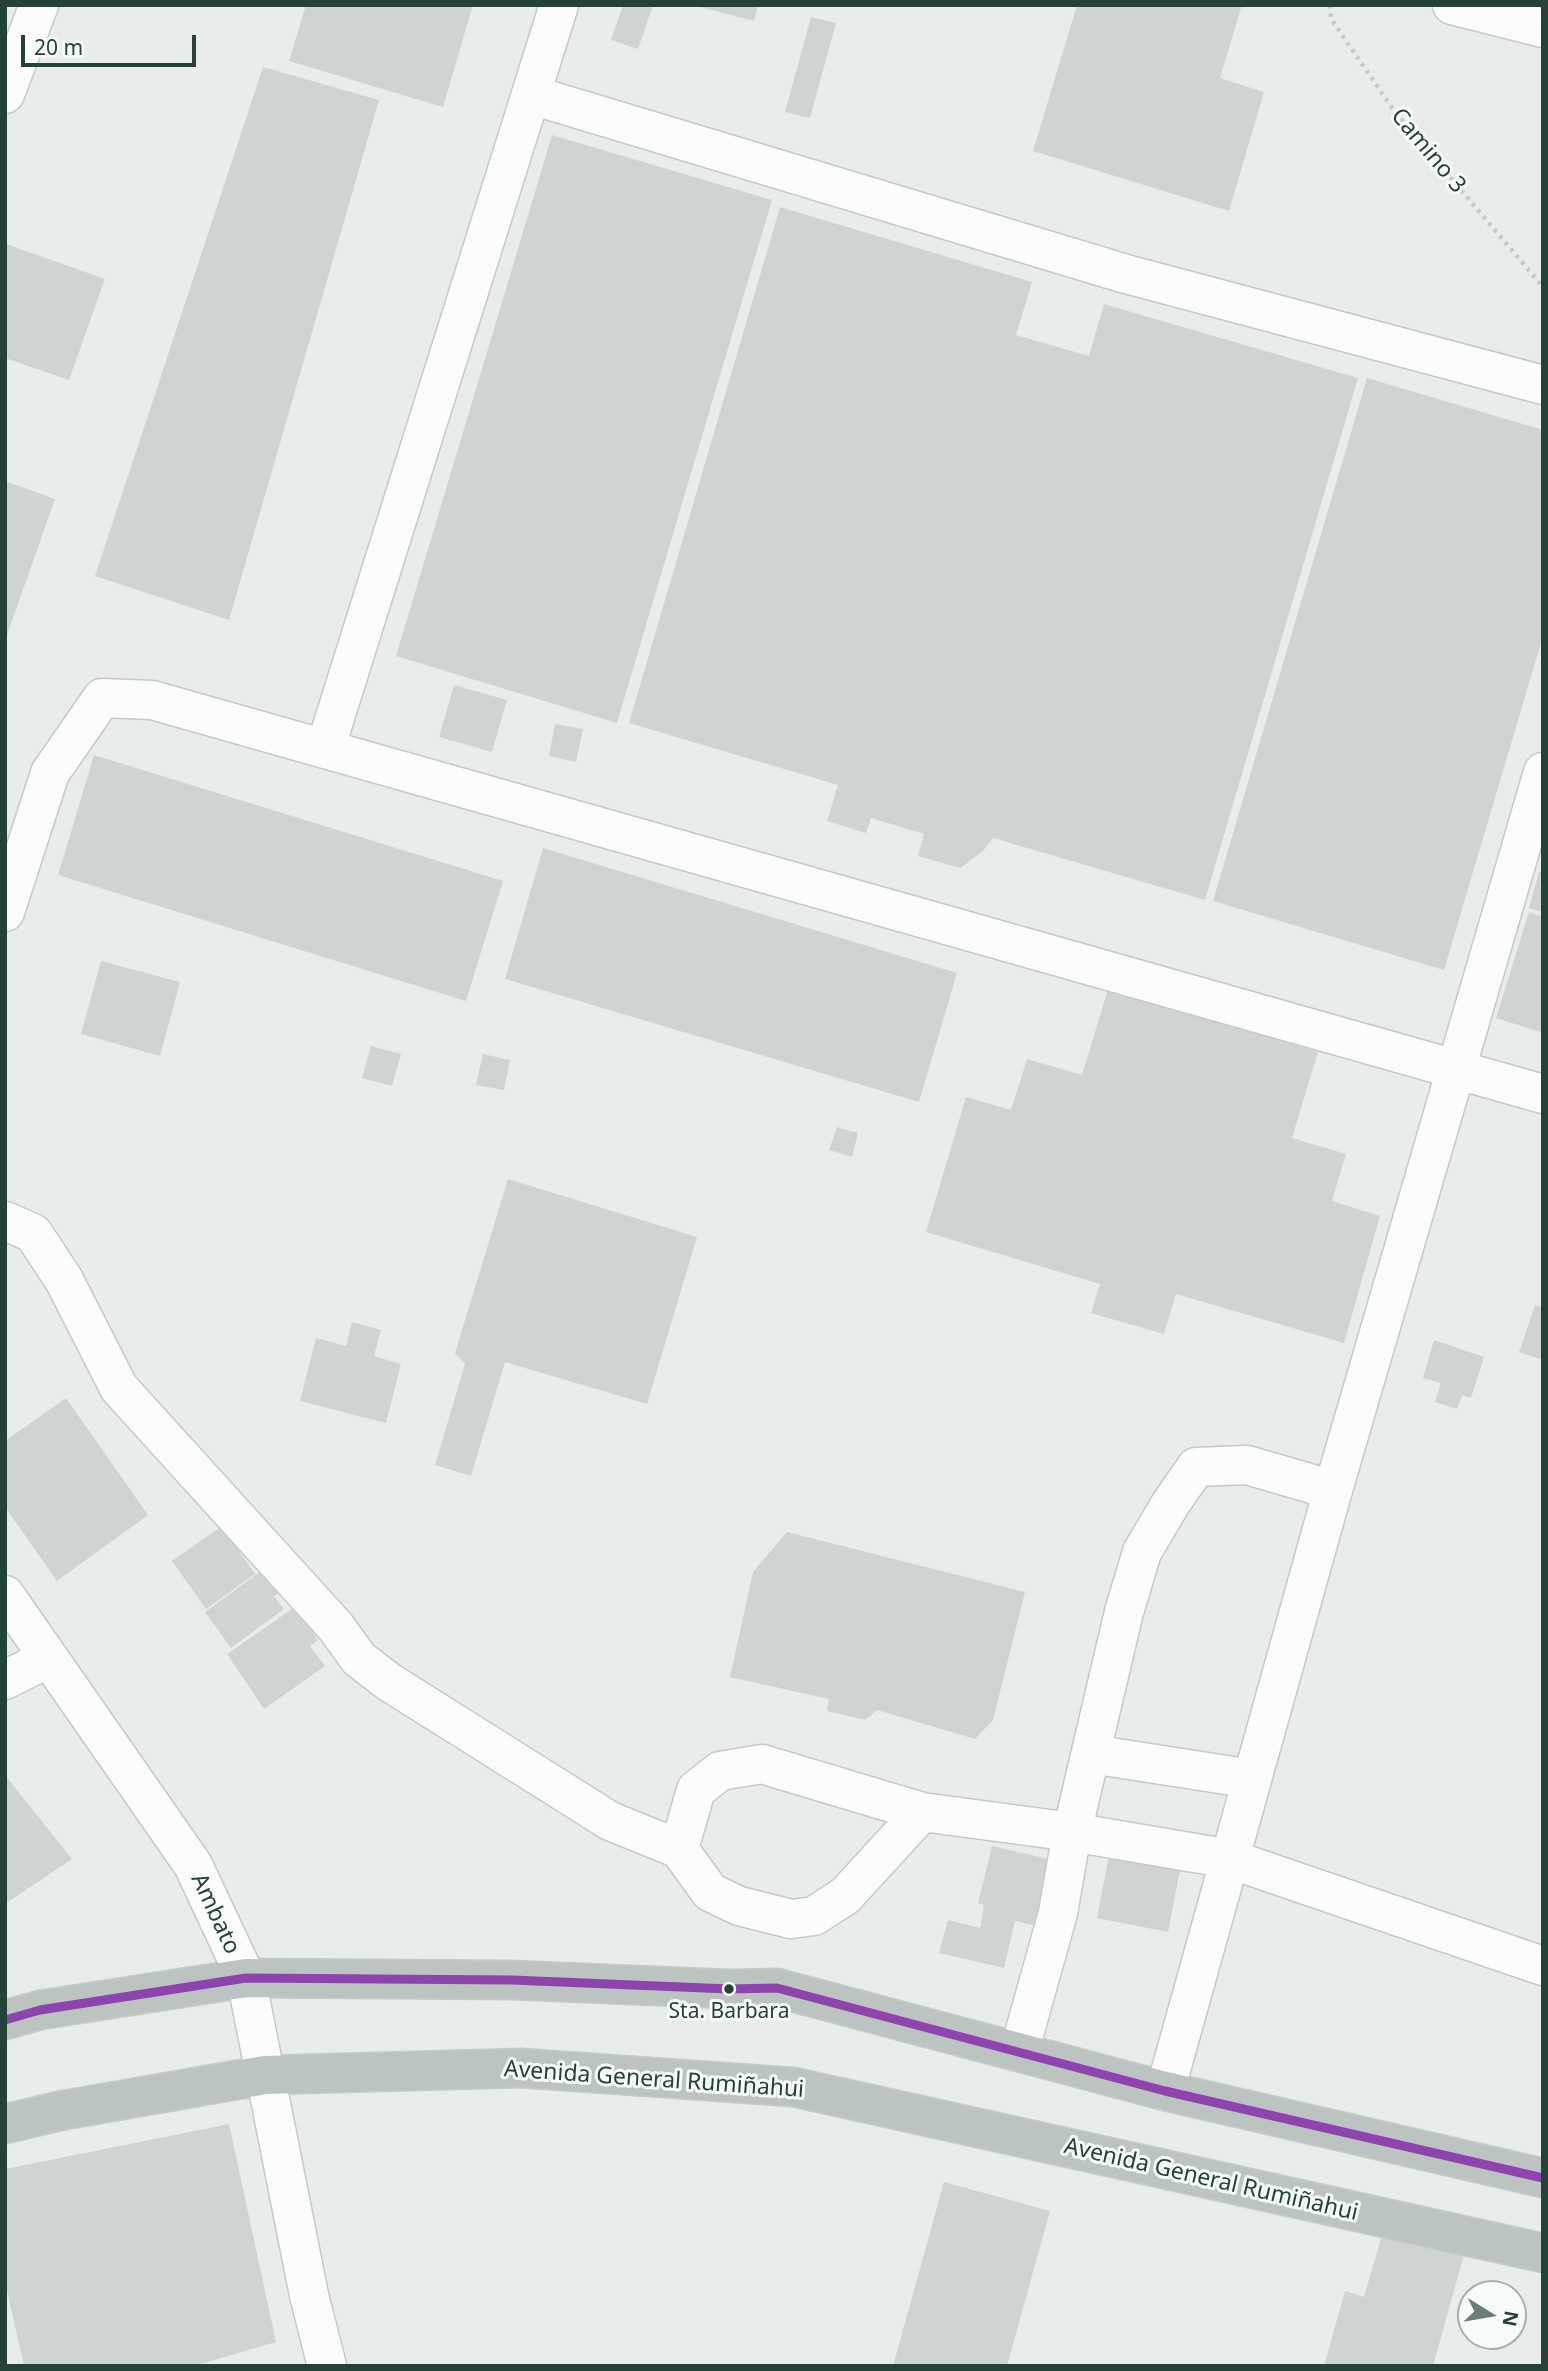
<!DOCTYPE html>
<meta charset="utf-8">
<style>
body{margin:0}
#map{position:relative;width:1548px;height:2371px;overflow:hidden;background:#e8edeb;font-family:"Noto Sans",sans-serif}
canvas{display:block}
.frame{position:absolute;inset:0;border:7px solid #24423a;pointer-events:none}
.north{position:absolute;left:1457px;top:2280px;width:70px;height:70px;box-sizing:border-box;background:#f7fbf9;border:2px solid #a3b1ad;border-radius:50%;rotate:101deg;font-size:19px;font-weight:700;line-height:28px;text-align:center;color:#24423a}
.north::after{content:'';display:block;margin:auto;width:24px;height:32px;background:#697e78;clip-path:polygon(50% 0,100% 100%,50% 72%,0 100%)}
.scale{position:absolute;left:21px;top:35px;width:175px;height:32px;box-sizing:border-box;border:4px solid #24423a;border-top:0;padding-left:9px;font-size:21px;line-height:24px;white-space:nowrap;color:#24423a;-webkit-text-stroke:5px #f7fbf9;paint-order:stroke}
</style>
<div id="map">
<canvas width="1548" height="2371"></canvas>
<div class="frame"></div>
<div class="north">N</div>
<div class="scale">20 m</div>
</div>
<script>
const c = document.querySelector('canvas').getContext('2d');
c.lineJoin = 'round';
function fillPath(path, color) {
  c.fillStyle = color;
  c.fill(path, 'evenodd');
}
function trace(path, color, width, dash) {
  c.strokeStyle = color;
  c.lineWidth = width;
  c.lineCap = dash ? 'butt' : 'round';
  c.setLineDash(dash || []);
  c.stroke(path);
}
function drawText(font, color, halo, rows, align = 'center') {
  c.font = font + ' "Noto Sans",sans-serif';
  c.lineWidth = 6;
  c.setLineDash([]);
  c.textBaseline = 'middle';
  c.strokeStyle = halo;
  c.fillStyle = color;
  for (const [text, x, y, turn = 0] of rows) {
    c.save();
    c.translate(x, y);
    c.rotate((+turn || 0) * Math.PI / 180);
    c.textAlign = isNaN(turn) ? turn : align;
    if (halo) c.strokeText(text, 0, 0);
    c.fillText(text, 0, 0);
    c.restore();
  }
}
const building = new Path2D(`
 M306,5H473L443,107L289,61Z
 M623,5H653L638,49L611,40Z
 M693,5H758L754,21Z
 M1077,5H1242L1220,78L1264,92L1229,211L1033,151Z
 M811,17L836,23L810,118L785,112Z
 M263,67L379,100L229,620L95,576Z
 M552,135L772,200L617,723L396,656Z
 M780,207L1032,282L1016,335L1089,356L1104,304L1358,378L1205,900L993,838L983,851L960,868L918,856L924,834L871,818L866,833L827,821L838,785L629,723Z
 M6,244L105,279L69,380L5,358Z
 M1367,378L1543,430V636L1444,970L1213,901Z
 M5,481L55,499L6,638H5Z
 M454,685L507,700L492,752L439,737Z
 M555,724L583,729L576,762L549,756Z
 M94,755L503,881L466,1001L58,875Z
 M543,848L957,973L919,1102L505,979Z
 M1539,872L1543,873V912L1529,908Z
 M1529,912L1543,917V1033L1496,1018Z
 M101,961L180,982L160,1056L81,1034Z
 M1108,989L1318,1052L1292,1138L1346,1154L1332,1201L1380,1216L1344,1343L1176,1294L1164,1334L1091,1313L1100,1284L926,1232L966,1097L1011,1110L1027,1059L1082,1075Z
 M371,1046L401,1054L392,1086L362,1078Z
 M483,1054L510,1060L504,1090L476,1085Z
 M837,1127L858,1133L852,1157L829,1150Z
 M508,1179L697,1237L647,1404L505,1362L471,1476L435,1465L465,1364L455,1353Z
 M1535,1305L1543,1308V1360L1519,1352Z
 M352,1322L381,1330L374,1356L401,1364L386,1423L300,1401L316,1338L346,1346Z
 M1434,1340L1484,1357L1471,1398L1462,1395L1457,1409L1435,1402L1441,1383L1423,1378Z
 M66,1398L148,1515L57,1581L5,1507V1441Z
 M222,1526L255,1574L206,1609L172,1561Z
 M787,1532L1025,1592L993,1720L975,1739L877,1710L865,1720L827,1711L829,1699L730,1677L753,1572Z
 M267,1567L284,1590L274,1596L284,1609L231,1648L205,1612Z
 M295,1607L318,1640L310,1646L325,1666L264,1709L227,1654Z
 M5,1775L72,1859L5,1904Z
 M1111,1845L1182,1860L1168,1932L1097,1918Z
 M992,1846L1053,1860L1037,1926L1015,1921L1004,1968L939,1953L948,1920L980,1928L984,1905L978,1903Z
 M229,2124L276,2342L194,2366H24L5,2282V2169Z
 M944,2182L1050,2211L1007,2366H893Z
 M1384,2228L1465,2251L1433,2366H1324L1345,2291L1364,2297Z`);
const path = new Path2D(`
 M1330,5L1331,19L1395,112L1543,287`);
const minor = new Path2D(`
 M1452,5L1543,28
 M5,94L39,5
 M532,95L1126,274L1543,385
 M325,749L1543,1094
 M5,912L50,773L102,698L152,700L325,749L559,5
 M5,1221L33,1233L64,1280L119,1388L336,1627L359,1659L389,1682L610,1821L679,1849L710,1892L739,1906L791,1919L814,1916L845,1896L922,1812
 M5,1595L193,1865L246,1978L309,2295L327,2366
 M5,1680L49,1658
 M1091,1754L1252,1779
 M679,1849L696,1790L720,1771L762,1764L922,1812L1072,1832L1230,1859L1543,1966
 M1019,2052L1058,1913L1072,1832L1124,1612L1142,1552L1171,1503L1196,1467L1247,1465L1333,1490
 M1165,2091L1333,1490L1543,772`);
const highway = new Path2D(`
 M5,2020L40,2010L246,1978L512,1980L729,1989L777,1988L1165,2091L1543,2178
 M5,2124L59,2111L265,2075L521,2068L793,2087L1543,2253`);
const bus1 = new Path2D(`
 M5,2020L40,2010L246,1978L512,1980L729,1989L777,1988L1165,2091L1543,2178`);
const markers = [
 [729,1989,6,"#24423a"]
];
const busNames = [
 ["Sta. Barbara",729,2012]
];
const streetNames = [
 ["Camino 3",1428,151,50],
 ["Ambato",215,1914,65],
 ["Avenida General Rumiñahui",654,2080,4],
 ["Avenida General Rumiñahui",1211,2180,13]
];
fillPath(building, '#cfd4d2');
trace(minor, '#c5cac8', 41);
trace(highway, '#c3ccc9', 41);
trace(path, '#c3ccca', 4.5, [3.5, 5]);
trace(minor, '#fcfcfc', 38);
trace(highway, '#bcc4c2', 38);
trace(bus1, '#8e44ad', 9);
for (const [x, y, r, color] of markers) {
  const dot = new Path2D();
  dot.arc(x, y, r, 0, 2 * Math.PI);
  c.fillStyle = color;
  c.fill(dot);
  trace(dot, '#f7fbf9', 2.5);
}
drawText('21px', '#24423a', '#f7fbf9', busNames);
drawText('23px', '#24423a', '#f7fbf9', streetNames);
</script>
